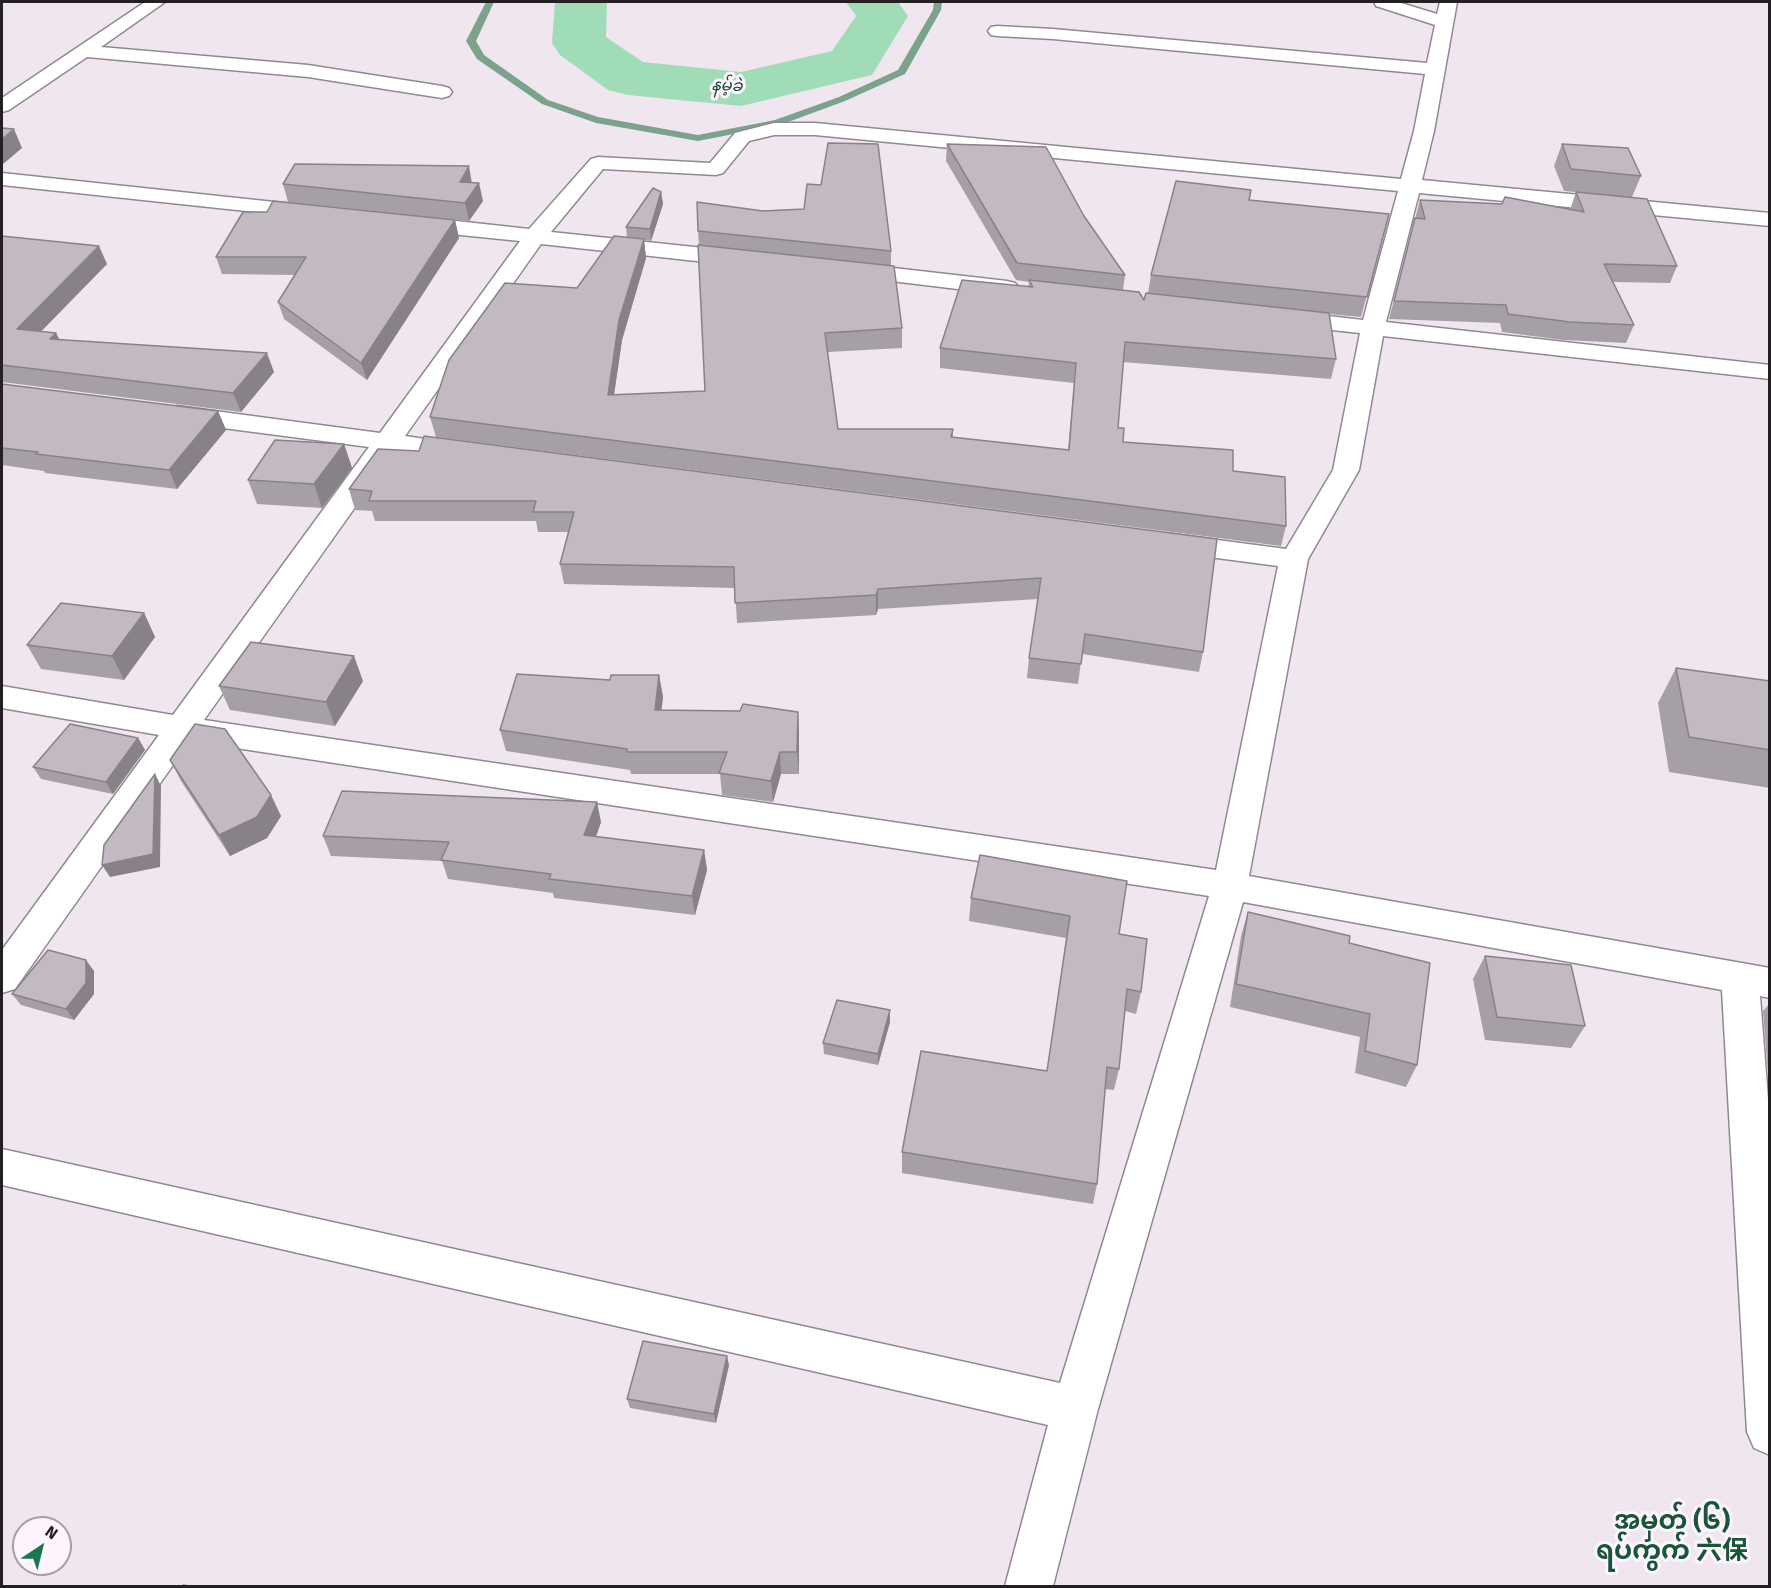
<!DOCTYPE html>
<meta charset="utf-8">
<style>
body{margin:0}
#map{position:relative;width:1771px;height:1588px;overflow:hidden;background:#f0e6f0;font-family:"Fira Sans",sans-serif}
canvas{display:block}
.frame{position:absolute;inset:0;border:3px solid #231f23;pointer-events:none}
.north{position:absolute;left:12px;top:1516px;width:60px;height:60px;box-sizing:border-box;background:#fdf4fe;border:2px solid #a69fa6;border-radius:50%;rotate:35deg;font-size:16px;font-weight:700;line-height:24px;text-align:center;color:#231f23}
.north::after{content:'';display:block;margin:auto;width:21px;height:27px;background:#1a784e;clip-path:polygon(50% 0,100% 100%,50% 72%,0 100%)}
</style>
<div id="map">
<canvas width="1771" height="1588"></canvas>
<div class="frame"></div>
<div class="north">N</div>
</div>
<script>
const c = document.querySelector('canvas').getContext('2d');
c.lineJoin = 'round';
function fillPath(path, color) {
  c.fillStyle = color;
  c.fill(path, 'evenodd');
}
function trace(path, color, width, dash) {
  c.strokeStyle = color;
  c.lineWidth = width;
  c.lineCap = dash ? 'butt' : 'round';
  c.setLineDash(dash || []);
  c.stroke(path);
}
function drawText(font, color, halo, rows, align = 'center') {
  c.font = font + ' "Fira Sans","Noto Sans SC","Noto Sans Myanmar",sans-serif';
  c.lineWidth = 6;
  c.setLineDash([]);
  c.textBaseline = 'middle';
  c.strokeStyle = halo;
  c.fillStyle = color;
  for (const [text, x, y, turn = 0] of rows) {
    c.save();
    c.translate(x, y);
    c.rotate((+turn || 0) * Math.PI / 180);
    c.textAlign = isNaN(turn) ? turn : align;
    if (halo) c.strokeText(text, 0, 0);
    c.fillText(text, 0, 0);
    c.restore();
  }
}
const stream = new Path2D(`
 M486,2H494L476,41L484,55L548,100L598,117L698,135L775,120L839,97L898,70L933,10L934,2H942L941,10L905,74L845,101L780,125L698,141L596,123L542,104L477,59L466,41Z`);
const river = new Path2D(`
 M555,2H607L606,37L643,62L741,72L832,51L856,16L846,2H898L908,16L872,75L741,106L628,95L608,90L560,55L552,43Z`);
const minor = new Path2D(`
 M145,2H165L101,47L308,65L442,86L449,88L452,92L449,96L442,98L308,77L87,57L9,110L2,112V98Z
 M1374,2H1398L1437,14L1440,2H1457L1434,131L1422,180L1770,213V226L1419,193L1386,322L1770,365V379L1383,336L1359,470L1308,559L1249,876L1770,968V998L1760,996L1770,1125V1455L1754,1448L1747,1432L1722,990L1243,902L1098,1409L1053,1586H1005L1048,1425L2,1185V1149L1060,1383L1209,896L190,741L15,989L2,993V950L159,735L2,708V686L173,715L369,447L177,422L168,419L164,414L168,409L177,406L380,433L520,241L411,230L403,228L400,223L403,218L411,216L529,229L591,159L598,157L710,163L735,133L774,123H815L1401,179L1414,131L1425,74L1053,39L997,36L991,35L988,31L991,27L997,26L1053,29L1427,63L1435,25L1376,6ZM774,135H815L1398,191L1363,320L1285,311L1277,313L1273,318L1277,323L1285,325L1360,333L1333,470L1286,549L1171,534L1161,537L1157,543L1161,549L1171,552L1278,566L1216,870L204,720L395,451L465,460L474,458L478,452L474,446L405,436L541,244L742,266L750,264L753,259L750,254L742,252L551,232L603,169L716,175L723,173L749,141Z
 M2,173L312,206L320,207L323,212L320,217L312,218L2,185Z
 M850,263L1007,281L1015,283L1019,288L1015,293L1007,295L842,275L839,270L842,265Z`);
const wall = new Path2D(`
 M947,144L1084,216L1125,275L1123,290L1144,300L1148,293L1151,275L1249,200L1389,214L1361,317L1329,314L1336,359L1331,379L1123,362L1118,428L1123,442L1233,471L1286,526L1281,546L436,437L430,417L577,288L627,237L626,227L661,192L663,204L651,241L644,240L646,258L622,340L614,395L705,391L699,245L698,231L891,251V266L902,328V348L828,352L838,429H953V437L1068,450L1074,383L940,368V348L1028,287L1029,282L1016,280L946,161Z
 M1562,144L1641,176L1632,197L1677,266L1670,283L1613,282L1634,325L1626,343L1563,340L1502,332L1500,323L1389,319L1420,200L1570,210L1576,192L1564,191L1554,166Z
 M472,182L483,201L469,221L288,202L283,184Z
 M455,220L459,238L367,380L284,319L278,302L295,275L222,274L216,257Z
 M2,236L107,264L41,331L56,333L60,340L274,372L241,412L2,382Z
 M2,384L218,411L226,430L177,489L45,473L44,471L2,465Z
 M344,444L352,468L322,508L257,504L248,480Z
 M349,489L1217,539L1203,652L1199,672L1082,654L1078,684L1027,678L1029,658L1038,599L878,609L876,615L737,623L735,588L564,584L560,564L568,532H538L536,521H375L372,511L355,510Z
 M144,613L155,637L124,680L41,669L27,645Z
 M1676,668L1770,681V788L1669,772L1658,703Z
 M659,675L663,697L661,710L798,712L799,734V774H781L773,802L722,795L720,774H631L630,770L506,751L500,730L610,680Z
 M363,681L335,726L230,710L219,686Z
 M138,738L145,750L113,794L41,779L33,767Z
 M170,760L281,816L267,838L230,856L181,781Z
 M601,822L596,837L704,850L707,870L695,915L554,898L553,893L448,879L442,861L331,856L323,836Z
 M980,855L1119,934L1141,992L1136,1014L1125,1011L1119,1069L1114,1090L1105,1089L1097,1184L1093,1204L902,1173V1152L1047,1071L1066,938L969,921L971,898Z
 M1248,912L1349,943L1417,1065L1406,1087L1355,1073L1360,1037L1230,1007L1241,936Z
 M1485,956L1585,1026L1571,1048L1485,1040L1473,979Z
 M94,971V994L74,1020L21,1005L12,994Z
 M1770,1003V1098L1763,1011Z
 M890,1010V1022L878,1065L824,1054L823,1043Z
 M729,1365L716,1423L630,1408L627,1399Z`);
const shadedWall = new Path2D(`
 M14,129L22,148L2,165V139Z
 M469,166L472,184L460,182Z
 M479,183L483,201L469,221L465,203Z
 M661,192L663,204L651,241L650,229Z
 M455,220L459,238L367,380L361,363Z
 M644,239L646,258L622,340L611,415L608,395L619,320Z
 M99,246L107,264L26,347L17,329Z
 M56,333L65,352L50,339Z
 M267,353L274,372L241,412L233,393Z
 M218,411L226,430L177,489L169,470Z
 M344,444L352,468L322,508L314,484Z
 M878,589V609L876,615V595Z
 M144,613L155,637L124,680L112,656Z
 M354,656L363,681L335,726L326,702Z
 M659,675L663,697L659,732L655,710Z
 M798,712L799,734V774L797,752Z
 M138,738L145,750L113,794L106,782Z
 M780,752L781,774L773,802L771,781Z
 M155,774L161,786L160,867L110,877L102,865Z
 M271,795L281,816L267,838L230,856L219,835Z
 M597,802L601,822L589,855L584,835Z
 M704,850L707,870L695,915L692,896Z
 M86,960L94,971V994L74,1020L66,1009Z
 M890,1010V1022L878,1065V1054Z
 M727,1356L729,1365L716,1423L714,1414Z`);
const building = new Path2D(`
 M2,128L14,129L2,139Z
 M828,143L878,144L891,251L698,231L697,202L763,211L804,209L807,184L821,185Z
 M947,144L1046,147L1084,216L1125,275L1017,263Z
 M1562,144L1628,148L1641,176L1571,169Z
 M295,164L469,166L460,182L479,183L465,203L283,184Z
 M1176,181L1251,190L1249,200L1389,214L1367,297L1151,275Z
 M653,188L661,192L650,229L626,227Z
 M1576,192L1647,199L1677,266L1604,264L1634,325L1570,322L1508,314L1506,305L1394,301L1415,218L1425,219L1420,200L1502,204L1505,197L1584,212Z
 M273,201L455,220L361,363L278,302L306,257H216L243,212H267Z
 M2,236L99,246L17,329L56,333L50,339L267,353L233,393L2,365Z
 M614,236L644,239L619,320L608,395L705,391L698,245L894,266L902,328L825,333L838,429H953L951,437L1069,450L1076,363L940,348L962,280L1033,287L1029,280L1139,292L1144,300L1146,293L1329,313L1336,359L1125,342L1118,428H1124L1123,442L1233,450V471L1285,477L1286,526L430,417L449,360L505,283L577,288Z
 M2,384L218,411L169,470L36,454L38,452L2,448Z
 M424,436L1217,539L1203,652L1085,634L1081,664L1029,658L1041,578L878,589L876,595L735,603L734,567L560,564L574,512H533L536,501H369L372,491L349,489L378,449L419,451Z
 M275,440L344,444L314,484L248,480Z
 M61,603L144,613L112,656L27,645Z
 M251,642L354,656L326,702L219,686Z
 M1676,668L1770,681V750L1689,737Z
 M517,674L610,680L611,675H659L655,710L740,711L743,704L798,712L797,752H780L771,781L719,773L727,752H627V749L500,730Z
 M70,724L138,738L106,782L33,767Z
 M195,724L225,729L271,795L257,817L219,835L170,760Z
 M155,774L153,854L102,865L104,845Z
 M342,791L597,802L584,835L704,850L692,896L549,879L551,874L441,860L449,842L323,836Z
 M980,855L1127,881L1119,934L1147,939L1141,992L1127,989L1119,1069L1107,1067L1097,1184L902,1152L921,1051L1047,1071L1070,916L971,898Z
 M1248,912L1350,936L1349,943L1430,963L1417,1065L1365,1051L1370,1014L1236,984Z
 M48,950L86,960V983L66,1009L12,994Z
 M1485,956L1571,965L1585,1026L1497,1017Z
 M837,1000L890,1010L878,1054L823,1043Z
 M643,1341L727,1356L714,1414L627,1399Z
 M183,1585L197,1587H182Z`);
const farWaternames = [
 ["နမ့်ခဲ",727,86,2]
];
const nearQuarternames = [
 ["အမှတ် (၆)",1672,1522],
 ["ရပ်ကွက် 六保",1672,1552]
];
fillPath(stream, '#7ba38c');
fillPath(river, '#a1dcb9');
trace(minor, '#918992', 3);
fillPath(minor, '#fff');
fillPath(wall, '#a79fa8');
fillPath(shadedWall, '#888288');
fillPath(building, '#c2b9c3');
trace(building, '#888288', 1.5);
drawText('italic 16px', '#15442d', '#fdf4fe', farWaternames);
drawText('bold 26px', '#195639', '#fdf4fe', nearQuarternames);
</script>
